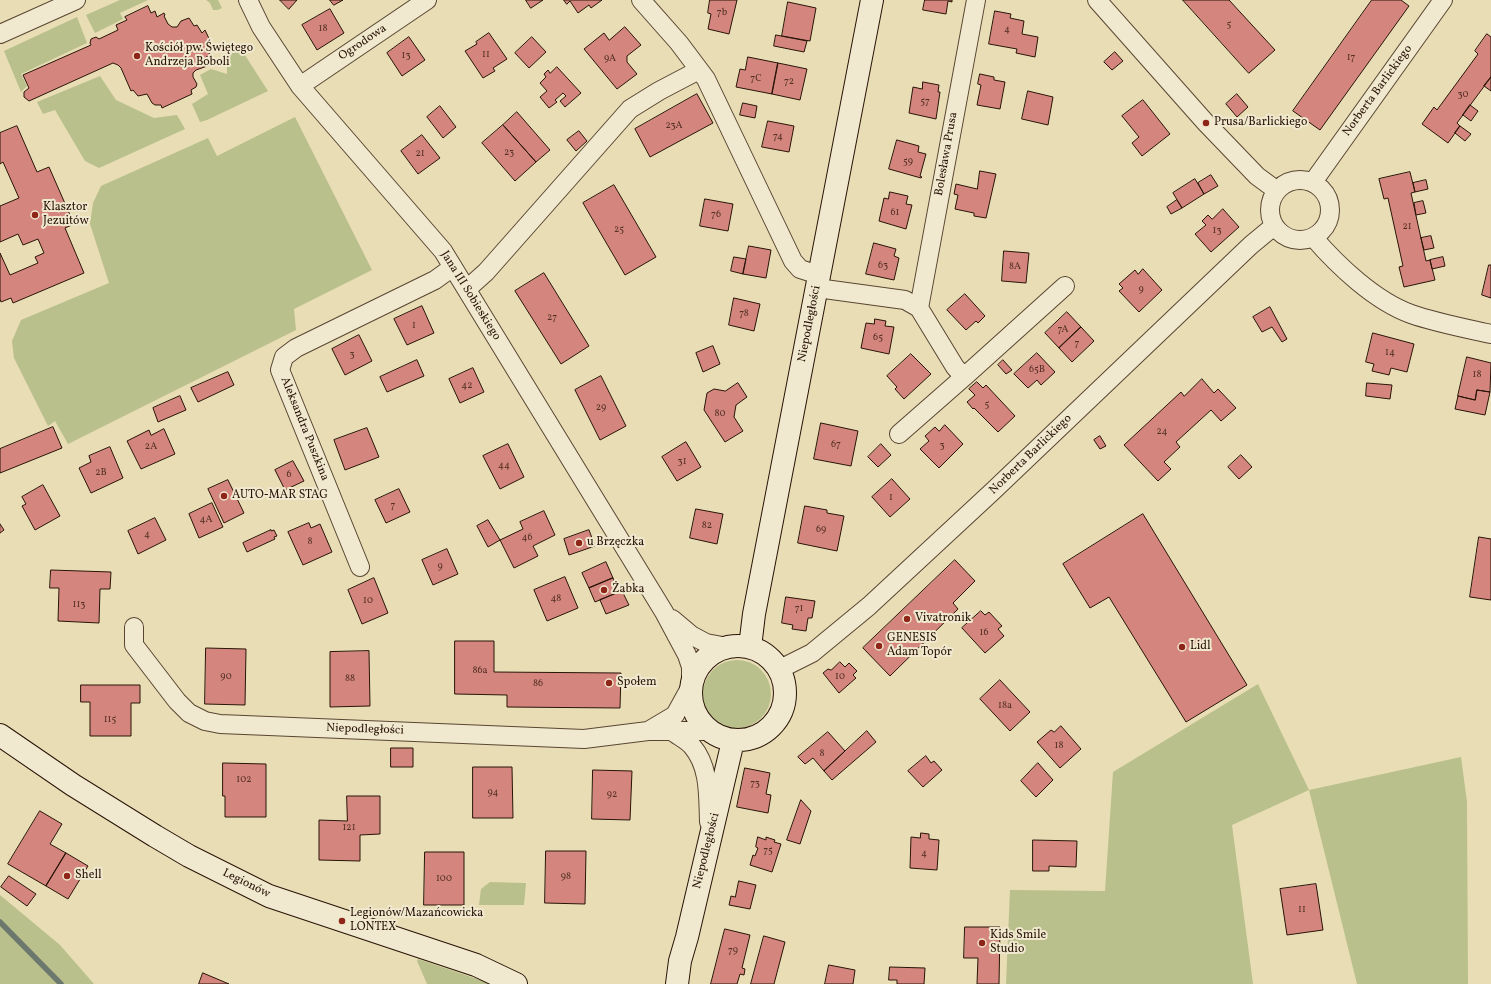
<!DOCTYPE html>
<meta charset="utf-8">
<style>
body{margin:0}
canvas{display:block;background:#e8ddb5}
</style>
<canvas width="1491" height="984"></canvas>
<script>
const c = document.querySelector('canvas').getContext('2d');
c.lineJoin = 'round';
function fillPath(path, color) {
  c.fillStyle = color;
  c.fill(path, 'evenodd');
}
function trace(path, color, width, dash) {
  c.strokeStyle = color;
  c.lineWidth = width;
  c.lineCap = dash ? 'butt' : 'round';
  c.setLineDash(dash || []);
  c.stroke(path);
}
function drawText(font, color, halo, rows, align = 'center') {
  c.font = font + ' Vollkorn,serif';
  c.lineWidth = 4;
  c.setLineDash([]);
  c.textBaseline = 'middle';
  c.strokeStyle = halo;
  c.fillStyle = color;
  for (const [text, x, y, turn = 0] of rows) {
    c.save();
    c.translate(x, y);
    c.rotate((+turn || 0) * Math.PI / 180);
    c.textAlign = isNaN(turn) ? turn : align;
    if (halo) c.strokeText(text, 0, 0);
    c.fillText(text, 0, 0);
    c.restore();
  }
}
const green = new Path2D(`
 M120,0H148L120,13L123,19L95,33L86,15Z
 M206,0H218L222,8L218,10H213L210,3Z
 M77,17L87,43L21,74L27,86L21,92L4,51Z
 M241,49L268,91L207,120L200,122L192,104L208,94L200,75L211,69L227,74V52Z
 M100,76L116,100L154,118L177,115L185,129L99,168L85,161L55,110L43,114L37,102Z
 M295,117L372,270L294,309L296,330L68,444L55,421L48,426L14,358L12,341L21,320L109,283L90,224L93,203L101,186L208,138L217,156Z
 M703 694a34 34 0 1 1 68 0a34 34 0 1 1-68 0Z
 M1258,684L1309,790L1461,757L1467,802L1468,984H1357L1309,790L1232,825L1253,984H1006L1010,890L1105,891L1113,772Z
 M490,882L526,883L524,905H479L481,889Z
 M0,895L60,945L94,984H0Z
 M418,959L492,984H427L417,961Z`);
const stream = new Path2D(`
 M0,922L61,984`);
const building = new Path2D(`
 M280,0H297L289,9Z
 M330,0H343L334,5Z
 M526,0H543L531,8Z
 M564,0H602L591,8L589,5L578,13L570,1L567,4Z
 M710,0H737L729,34L708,29L711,14L708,13Z
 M925,0H952V2L948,1L946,14L923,10Z
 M1183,0H1229L1275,50L1249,73Z
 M1372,0H1401L1409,6L1320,130L1293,111Z
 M788,2L816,8L810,41L782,36Z
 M148,6L151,13L155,11L157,17L164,13L165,15L164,16L168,24L172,27H177L181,21L189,18L194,26L197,25L202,33L205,30L212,45L207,46L210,56L206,57L210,65L196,70L193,73V77L197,84L196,87L191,90L192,94L162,108L161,105H155L152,103L147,94L138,96L133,90L131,91L121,68L118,65L113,63L29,101L24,97V92L29,88L23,75L91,45L90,43L91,39L96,37L99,39L118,30L116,25L127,20L125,17Z
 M330,9L344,33L317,50L302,25Z
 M995,11L1011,14L1010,18L1024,21L1022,34L1038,37L1035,57L1016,53L1017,49L989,44Z
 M625,27L641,45L627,56V62L637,74L617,89L584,49L604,33L609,40Z
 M489,33L507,59L493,68L495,71L483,78L465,51L477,44L476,42Z
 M1487,34L1491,37V77L1457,123L1460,126L1448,143L1422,124L1434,107L1437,110L1478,54L1475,51Z
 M776,35L807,41L804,52L774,46Z
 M409,37L425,60L402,76L387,53Z
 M532,37L546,52L529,68L515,53Z
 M1115,52L1123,61L1112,70L1104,62Z
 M748,57L778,63L772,94L736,87L740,69L745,70Z
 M778,63L807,69L800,100L772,94Z
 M557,67L581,93L565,107L560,101L566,96L563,93L555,100L557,102L549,108L540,97L547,91L540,83L546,77L544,74L548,70L550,73Z
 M980,74L994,77V80L1005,82L1000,109L977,105L981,85L978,84Z
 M1491,77V91L1484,86Z
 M923,82L939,85L938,92H940L936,119L909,113L913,87L922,89Z
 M1028,91L1053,97L1048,125L1022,119Z
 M697,94L713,123L650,157L635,129Z
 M1237,94L1248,107L1237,117L1226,104Z
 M1143,100L1170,134L1142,156L1132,143L1139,137L1122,116Z
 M743,103L757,106L755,118L740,115Z
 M1470,105L1478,111L1471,121L1463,115Z
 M440,106L456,127L443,138L427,117Z
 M517,112L550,150L536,162L503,125Z
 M768,121L794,126L789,152L762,147Z
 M503,125L536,162L515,181L482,143Z
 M17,126L37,172L49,167L74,224L65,228L84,273L13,303L11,298L1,302L0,299V253L10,275L38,263L35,257L44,253L38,239L23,245L18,234L0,242V206L19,198L3,162L0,164V133Z
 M1460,126L1471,134L1465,141L1455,133Z
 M579,131L587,141L576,151L567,140Z
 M422,135L440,158L418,174L401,151Z
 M897,140L919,146L918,152L926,154L920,176L922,177L921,178L889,169Z
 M980,171L996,174L986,218L974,216V213L955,209L958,195L954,194L956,184L977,189Z
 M1410,172L1415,192L1411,193L1426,261L1430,260L1435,280L1404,287L1399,267L1403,266L1388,198L1384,199L1379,179Z
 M1211,175L1218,186L1204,194L1198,183Z
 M1195,179L1204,194L1182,208L1173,193Z
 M1426,180L1428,189L1415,192L1413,183Z
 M614,185L656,257L625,275L583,203Z
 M890,192L908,196L906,204L912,205L906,229L879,221L884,198L888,199Z
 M705,199L733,204L728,231L700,226Z
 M1177,200L1182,208L1171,214L1167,207Z
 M1423,201L1426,213L1416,215L1414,203Z
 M1223,209L1239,227L1211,252L1195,234L1206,225L1202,221L1208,215L1212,219Z
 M1431,236L1434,248L1424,250L1421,238Z
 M874,243L896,249L894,256L899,258L894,280L866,274Z
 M749,246L771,250L766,278L743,274Z
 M1004,251L1029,253L1026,283L1002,281Z
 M734,257L746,259L743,274L731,271Z
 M1443,257L1445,266L1432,269L1430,260Z
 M1489,265H1491V298L1482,295Z
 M1143,269L1162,290L1139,312L1119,291L1123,288L1119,284L1135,270L1138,274Z
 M544,273L589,346L561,364L515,291Z
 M965,294L985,316L978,323L976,321L966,330L947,310Z
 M734,298L760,304L754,331L729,325Z
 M422,306L434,333L407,345L394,319Z
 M1270,307L1287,339L1282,342L1272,327L1262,332L1253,317Z
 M1067,312L1081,327L1059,348L1045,333Z
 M875,319L886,321L885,326L894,327L889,354L861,348L866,323L874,324Z
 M1081,327L1094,341L1072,362L1059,348Z
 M1373,333L1414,344L1407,372L1391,368L1389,375L1372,371L1374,364L1366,362Z
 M359,335L372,361L345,375L332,349Z
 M713,346L720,364L703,372L696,353Z
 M1037,353L1055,372L1041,385L1037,380L1028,388L1014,374Z
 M911,354L931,374L904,399L895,389L897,387L887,376Z
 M1467,357L1491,363L1490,392L1477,390L1475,400L1458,396Z
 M417,360L424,376L387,392L380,377Z
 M1003,360L1012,370L1006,374L998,365Z
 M473,368L484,392L460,403L449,379Z
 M228,372L234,385L198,402L191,388Z
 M601,376L626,426L600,440L575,390Z
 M1202,379L1214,393L1218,389L1236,408L1221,421L1211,410L1176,442L1180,447L1164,462L1171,469L1158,481L1124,445L1181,392L1184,396Z
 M977,382L983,388L986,385L1015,416L998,432L974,408L973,409L967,402L975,395L969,389Z
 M738,383L747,397L736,405L734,417L743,431L725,442L704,410L707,393L714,389L725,391Z
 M1367,383L1392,385L1390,399L1366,396Z
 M1477,390L1490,392L1485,415L1455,409L1458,396L1475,400Z
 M180,396L186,410L158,422L153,408Z
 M821,423L858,431L851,466L814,459Z
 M945,425L963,444L939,468L920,449L929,441L925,436L935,427L939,431Z
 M53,427L62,448L0,473V449Z
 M367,428L379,457L345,470L334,440Z
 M164,429L175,454L141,469L127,441L149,430L151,435Z
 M1100,436L1106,446L1100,449L1094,440Z
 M686,442L701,467L677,481L662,457Z
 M508,444L524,477L500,489L483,456Z
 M881,444L891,455L878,467L868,457Z
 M110,447L123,478L91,493L79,468L91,462L89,456Z
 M1241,455L1252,467L1239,479L1228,467Z
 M293,461L304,481L285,490L275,470Z
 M892,479L910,499L890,517L872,497Z
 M228,480L244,513L224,523L208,489Z
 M43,485L60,516L35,530L22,506L26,504L22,497Z
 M399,489L410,512L386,523L375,500Z
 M212,503L223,527L199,538L189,514Z
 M805,506L827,510V513L844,516L837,551L798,543Z
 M696,509L723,514L717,544L690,538Z
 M544,511L555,535L533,546L538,556L514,568L500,540L523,529L520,522Z
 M1143,514L1247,685L1186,722L1109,597L1090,608L1063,564Z
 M155,518L166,540L138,554L128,531Z
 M488,520L500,540L488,547L477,526Z
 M309,523L311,528L320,524L332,552L303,565L288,532Z
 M0,524L4,530L0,533Z
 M271,530V531L274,530L277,536L274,537L275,539L247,552L243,543Z
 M589,530L595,546L569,555L564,539Z
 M1479,537L1491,539V600L1470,597Z
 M447,549L458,574L433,585L422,560Z
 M955,560L975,581L953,603L958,609L890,676L863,648Z
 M606,562L613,578L589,588L582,573Z
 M51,570L111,572L110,589H100L99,623L58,621L59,588H50Z
 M565,577L578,608L547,621L534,590Z
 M374,578L388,613L362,624L348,590Z
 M613,578L619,592L595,602L589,588Z
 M622,591L629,605L606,614L600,600Z
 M786,597L815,601L812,618H808L806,631L792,629L793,625L782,623Z
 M981,611L985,615L989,612L1002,626L998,629L1004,636L985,653L962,628Z
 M455,641H494V672L621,673L620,708L507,707V695L455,694Z
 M206,648L246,649L245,705L205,704Z
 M369,651L370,706L330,707V652Z
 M840,662L845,667L849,663L857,671L853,675L856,678L839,693L823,673L828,669L831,670Z
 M1000,680L1030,712L1010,731L980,699Z
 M81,685H140V703H131V736H90V702H81Z
 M1061,726L1081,749L1060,768L1037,742L1051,730L1054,732Z
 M867,731L876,742L832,780L824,771Z
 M828,732L845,751L824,771L813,758L805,764L798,757Z
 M391,748H413V767H391Z
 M926,756L931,763L934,761L942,770L923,787L908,771Z
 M223,763L266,764V817H225V796H223Z
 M1038,763L1053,780L1036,797L1021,781Z
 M473,767H512L513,818H473Z
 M745,768L770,773L766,794L771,795L768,813L737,807Z
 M593,770L632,771L630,820L592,819Z
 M347,796H380V834L360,835V861L319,860V820L347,821Z
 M801,800L811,811L800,844L787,840Z
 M40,811L62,824L50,844L66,853L46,886L8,864Z
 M921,833L929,834V839L939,840L937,870L910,868L911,837L920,838Z
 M758,837L766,840V837L775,840L774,842L781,844L772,872L750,865L753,855L755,856L758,848L756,847Z
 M1033,840L1077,841L1076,867L1049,866V871H1033Z
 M546,851H586L585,904L545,903Z
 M425,852H464V905H424Z
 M66,853L88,866L68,899L46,886Z
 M9,876L36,894L27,906L1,887Z
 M739,881L756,885L750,909L729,905L731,896L735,897Z
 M1316,884L1323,930L1287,935L1280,889Z
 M965,927H1000L999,984H977L978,958H964Z
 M725,929L750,935L742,968L745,969L744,975L740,974L737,984H711Z
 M764,936L785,942L774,984H751Z
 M829,965L855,970L853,984H825Z
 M890,967L925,968L924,984H897V980H889Z
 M203,973L229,984H199Z`);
const street = new Path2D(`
 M248,0L261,27L300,86L443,251L664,612L687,655L691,667V686L675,715L648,731
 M641,0L679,43L706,79L793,261L800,269L819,275
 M1097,0L1206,123L1257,176L1276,190
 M0,34L76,0
 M300,86L427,0
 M1270 210a30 30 0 1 1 60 0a30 30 0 1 1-60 0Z
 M1313,182L1443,0
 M1313,237C1338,266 1375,301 1411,314C1437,323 1464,328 1491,334
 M817,288L905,300L919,308L955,367L964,377L899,434
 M467,289L486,272L630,109L659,91L699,70
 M919,308L976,0
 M964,377L1065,286
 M360,567L280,370L284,357L296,348L435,280L453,267
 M672,619L691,635L706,643L728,647
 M134,627V645L177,701L189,713L205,721L220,724L584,739L648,731H709
 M778,670L812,653L869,606L993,491L1251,245L1274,226
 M672,731C678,736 687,740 692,746C710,767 708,796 709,822`);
const secondary = new Path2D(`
 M691 693a47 47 0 1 1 94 0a47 47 0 1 1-94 0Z
 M750,647L754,614L872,0
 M0,735L73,785L155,836L189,856L269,896L476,965L516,984
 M677,984L680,961L687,937L733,741`);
const markers = [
 [137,56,4,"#8f2418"],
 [1206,123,4,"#8f2418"],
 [35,215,4,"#8f2418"],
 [224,496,4,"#8f2418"],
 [579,543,4,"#8f2418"],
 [604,590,4,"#8f2418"],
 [907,619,4,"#8f2418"],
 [879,646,4,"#8f2418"],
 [1182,647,4,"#8f2418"],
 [609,683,4,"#8f2418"],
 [67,876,4,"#8f2418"],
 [342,921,4,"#8f2418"],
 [982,943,4,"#8f2418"]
];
const numberNames = [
 ["7b",722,13],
 ["5",1229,25],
 ["18",323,29],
 ["4",1007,30],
 ["11",486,55],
 ["13",406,56],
 ["17",1351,58],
 ["9A",610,59],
 ["7C",756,79],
 ["72",789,82],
 ["30",1463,95],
 ["57",925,102],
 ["23A",674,126],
 ["74",778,137],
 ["23",509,153],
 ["21",420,154],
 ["59",908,162],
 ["61",895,213],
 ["76",716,215],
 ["21",1407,227],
 ["25",619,230],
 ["13",1217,231],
 ["63",883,266],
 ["8A",1015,267],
 ["9",1141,290],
 ["78",744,314],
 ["27",552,318],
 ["1",414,326],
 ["7A",1063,330],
 ["65",878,338],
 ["7",1077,344],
 ["14",1390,353],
 ["3",352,355],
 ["65B",1037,370],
 ["18",1477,375],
 ["42",467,386],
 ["5",987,405],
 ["29",601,408],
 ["80",720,414],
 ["24",1162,432],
 ["67",836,445],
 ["3",942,446],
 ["2A",151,447],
 ["31",682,462],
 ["44",504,466],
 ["2B",101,473],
 ["6",289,475],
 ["1",891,498],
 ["7",393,506],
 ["4A",206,520],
 ["82",707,526],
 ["69",821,530],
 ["4",147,535],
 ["46",527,538],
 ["8",310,542],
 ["9",440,567],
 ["48",556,599],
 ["10",368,601],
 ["113",79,605],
 ["71",799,609],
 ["16",984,633],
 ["86a",480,671],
 ["90",226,677],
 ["10",840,677],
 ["88",350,679],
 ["86",538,684],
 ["18a",1005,706],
 ["115",110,720],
 ["18",1059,746],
 ["8",822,754],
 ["102",244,780],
 ["73",755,784],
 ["94",493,793],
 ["92",612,795],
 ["121",349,828],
 ["75",768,851],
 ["4",924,854],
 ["98",566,877],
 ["100",444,879],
 ["11",1302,910],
 ["79",733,951]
];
const streetNames = [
 ["Ogrodowa",363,43,-34],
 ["Norberta Barlickiego",1378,91,-54],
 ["Bolesława Prusa",947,154,-80],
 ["Jana III Sobieskiego",470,296,58],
 ["Niepodległości",810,324,-79],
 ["Aleksandra Puszkina",304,429,68],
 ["Norberta Barlickiego",1031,455,-44],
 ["Niepodległości",365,730,2],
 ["Niepodległości",707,851,-76],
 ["Legionów",246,884,26]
];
const poiNames = [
 ["Kościół pw. Świętego",145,49],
 ["Andrzeja Boboli",145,63],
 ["Prusa/Barlickiego",1214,123],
 ["Klasztor",43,208],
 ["Jezuitów",43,222],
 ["AUTO-MAR STAG",232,496],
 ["u Brzęczka",587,543],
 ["Żabka",612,590],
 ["Vivatronik",915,619],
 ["GENESIS",887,639],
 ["Adam Topór",887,653],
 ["Lidl",1190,647],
 ["Społem",617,683],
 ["Shell",75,876],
 ["Legionów/Mazańcowicka",350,914],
 ["LONTEX",350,928],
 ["Kids Smile",990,936],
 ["Studio",990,950]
];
fillPath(green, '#b9c08b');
trace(stream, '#6c786e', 5.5);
fillPath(building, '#d4867e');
trace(building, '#291407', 1);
trace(street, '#594632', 20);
trace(secondary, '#291407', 24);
trace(street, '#f0e9cf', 18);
trace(secondary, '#f0e9cf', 22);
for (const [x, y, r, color] of markers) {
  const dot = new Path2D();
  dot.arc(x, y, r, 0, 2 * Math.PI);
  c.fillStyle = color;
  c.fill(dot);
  trace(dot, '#f0e9cf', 1.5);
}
drawText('10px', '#543025', null, numberNames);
drawText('12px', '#291407', '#f0e9cf', streetNames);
drawText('12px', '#291407', '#f0e9cf', poiNames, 'left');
</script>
